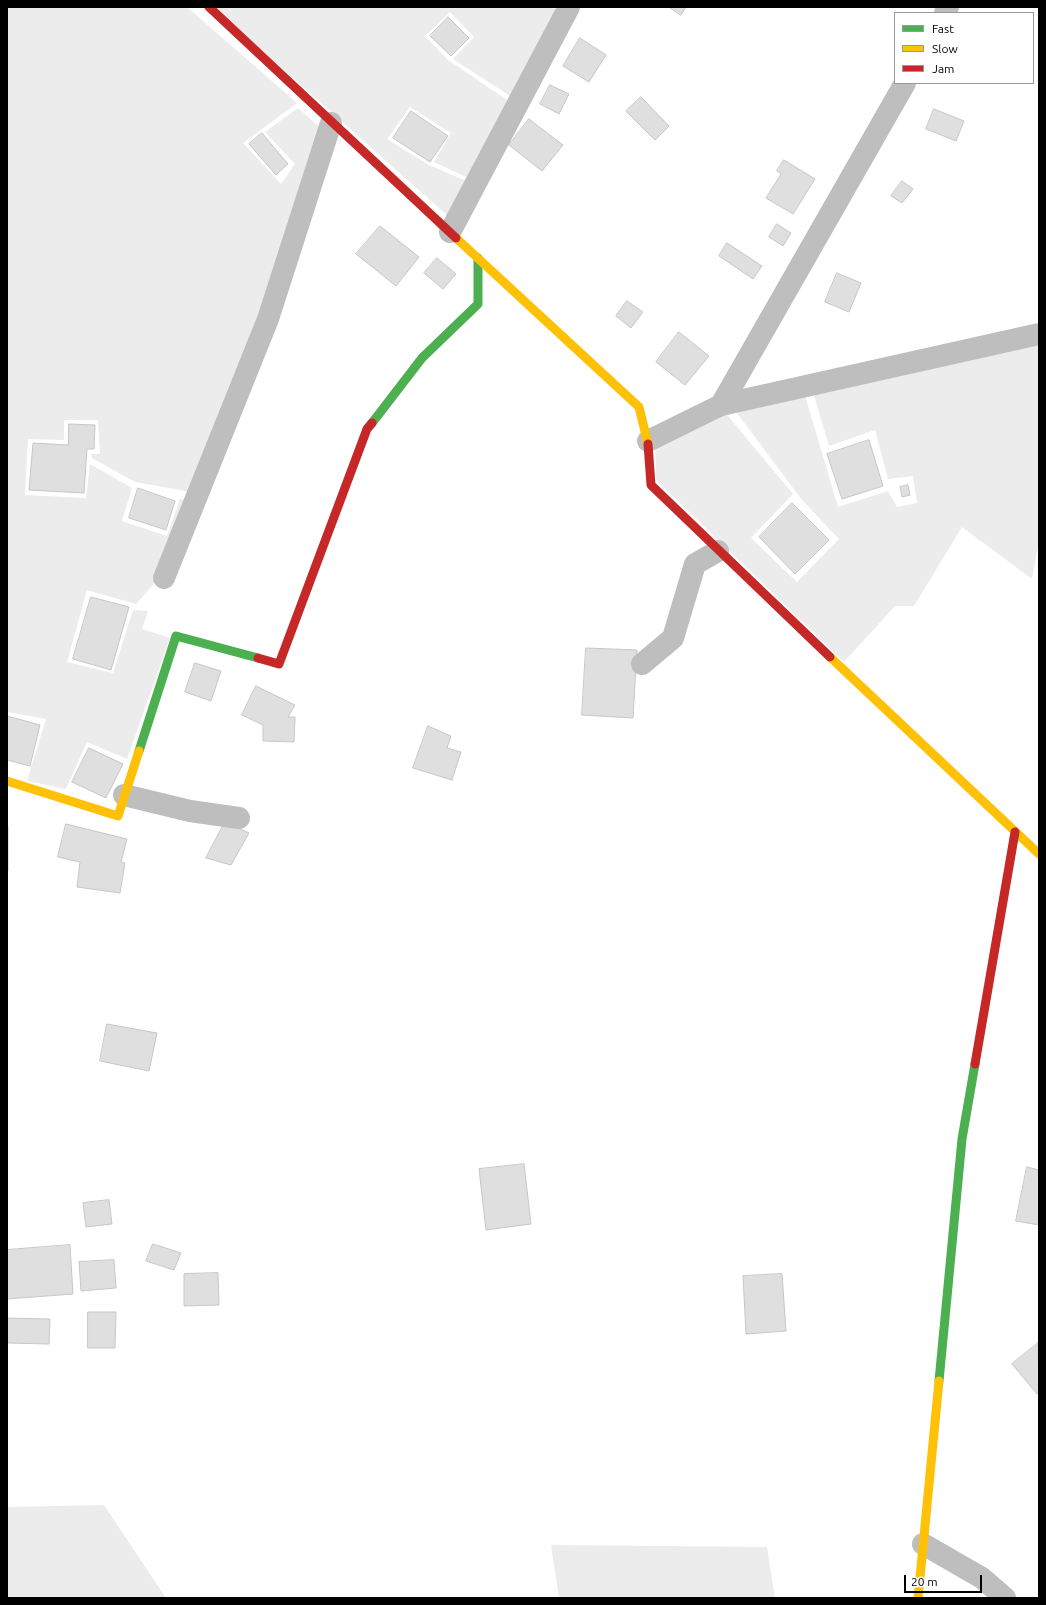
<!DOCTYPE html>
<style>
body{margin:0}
#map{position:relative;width:1046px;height:1605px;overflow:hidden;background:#fff;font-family:Ubuntu,sans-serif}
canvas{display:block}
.frame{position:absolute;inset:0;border:8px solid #000;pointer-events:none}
.legend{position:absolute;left:894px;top:12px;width:140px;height:72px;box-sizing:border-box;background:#fff;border:1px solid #999;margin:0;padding:5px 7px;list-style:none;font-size:12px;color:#000}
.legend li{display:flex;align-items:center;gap:8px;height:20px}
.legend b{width:20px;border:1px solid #999}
.scale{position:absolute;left:904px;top:1575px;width:78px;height:18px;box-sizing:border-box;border:2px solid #000;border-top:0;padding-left:5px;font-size:12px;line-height:14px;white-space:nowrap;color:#000;-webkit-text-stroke:3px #fff;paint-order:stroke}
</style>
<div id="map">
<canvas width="1046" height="1605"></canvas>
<div class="frame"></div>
<ul class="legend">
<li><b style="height:5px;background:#4caf50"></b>Fast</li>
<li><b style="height:5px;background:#ffc107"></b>Slow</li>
<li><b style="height:5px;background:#c62828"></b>Jam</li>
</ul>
<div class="scale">20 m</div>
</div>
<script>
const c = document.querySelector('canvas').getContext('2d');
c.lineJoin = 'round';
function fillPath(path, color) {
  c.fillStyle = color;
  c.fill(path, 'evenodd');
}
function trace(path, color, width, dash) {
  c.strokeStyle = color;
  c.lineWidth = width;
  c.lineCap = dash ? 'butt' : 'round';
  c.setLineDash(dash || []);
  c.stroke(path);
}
const green = new Path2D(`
 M7,7H187L297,103L243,143L281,184L295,164L265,132L298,108L322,129L197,493L135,482L92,458L91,454H100L98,420H64V440L28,439L25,495L86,498L90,464L132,488L122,521L167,536L180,499L195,502L153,585L136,604L87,590L67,662L113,673L133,610L148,611L142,629L170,638L127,759L87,742L66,789L27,781L46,719L7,712Z
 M213,7H550L559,11L513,98L453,59L474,37L450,12L425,36L448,60L510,102L468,178L434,162L451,133L410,107L387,139L429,165L466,181L448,216Z
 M1039,339V540L1032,579L962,527L914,606H895L844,662L656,480L655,442L723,410L793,494L751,538L797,582L839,539L802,500L734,409L804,392L838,507L888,491L897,507L917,503L913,476L888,479L875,430L829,446L813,392Z
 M104,1505L166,1598H7V1507Z
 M551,1545L767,1547L775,1598H559Z`);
const building = new Path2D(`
 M669,7H686L681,15Z
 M448,17L469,38L451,56L430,36Z
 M580,38L606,55L589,82L563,66Z
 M550,85L569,94L559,114L540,104Z
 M641,97L669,126L655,140L626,111Z
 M934,109L964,121L956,141L926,129Z
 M411,111L448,136L430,162L393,138Z
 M529,119L563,145L542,171L509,145Z
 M262,133L288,164L276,175L249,144Z
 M784,160L815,179L793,214L766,198L781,174L777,171Z
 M902,181L913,189L902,203L891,196Z
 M777,224L791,233L783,246L769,237Z
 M380,226L419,257L396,286L356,254Z
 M727,243L762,266L753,279L719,256Z
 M437,258L456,274L443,289L424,273Z
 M837,273L861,283L849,312L825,302Z
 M627,301L643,312L631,328L616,316Z
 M679,332L709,356L685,385L656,362Z
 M69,424L95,425L94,449H87L84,493L29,490L33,443L68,445Z
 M869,440L883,486L842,499L827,454Z
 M908,485L910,495L902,497L900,487Z
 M138,488L175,501L166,530L129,518Z
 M792,503L829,540L795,574L759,537Z
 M91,597L129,607L111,670L73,659Z
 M586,648L637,650L633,718L582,715Z
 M195,663L221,671L211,701L185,692Z
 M256,686L295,705L288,717H295L294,742L263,741V725L242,715Z
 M7,716L40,725L30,766L7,760Z
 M428,726L451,736L447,748L461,752L452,780L413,768Z
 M89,748L123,764L106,798L72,782Z
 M225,822L249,833L231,865L206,858Z
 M66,824L127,839L121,862L125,863L120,893L77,887L80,862L58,857Z
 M7,827H8V871H7Z
 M107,1024L157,1033L149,1071L100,1061Z
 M524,1164L531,1224L486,1230L479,1169Z
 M1027,1167L1039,1170V1225L1016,1221Z
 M109,1200L112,1224L86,1227L83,1203Z
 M153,1244L181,1253L174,1270L146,1261Z
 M70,1245L73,1294L7,1299V1250Z
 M114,1260L116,1288L81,1291L79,1262Z
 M218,1273L219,1305L184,1306V1274Z
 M782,1274L786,1331L746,1334L743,1276Z
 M88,1312H116L115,1348H88Z
 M7,1318L50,1319L49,1344L7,1343Z
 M1038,1343L1039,1392L1037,1394L1012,1364Z`);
const street = new Path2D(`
 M945,13L948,7
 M450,232L569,7
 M721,405L1039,334
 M648,441L721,405L905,83
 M164,578L268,319L331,123
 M642,664L673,638L695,564L718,551
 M124,795L190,811L239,818
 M923,1544L982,1578L1005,1598`);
const fast = new Path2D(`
 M372,423L422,358L478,304V258
 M139,751L176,636L258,658
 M939,1381L962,1139L975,1064`);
const slow = new Path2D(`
 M456,238L639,407L648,444
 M830,657L1039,854
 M7,781L118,816L139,751
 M918,1598L939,1381`);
const jam = new Path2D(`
 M209,7L456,238
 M648,444L651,485L830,657
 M258,658L279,664L367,429L372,423
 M975,1064L1015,832`);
fillPath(green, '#ececec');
fillPath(building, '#dfdfdf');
trace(building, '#c7c7c7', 1);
trace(street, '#bebebe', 22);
trace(fast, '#4caf50', 9);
trace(slow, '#ffc107', 9);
trace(jam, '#c62828', 9);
</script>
